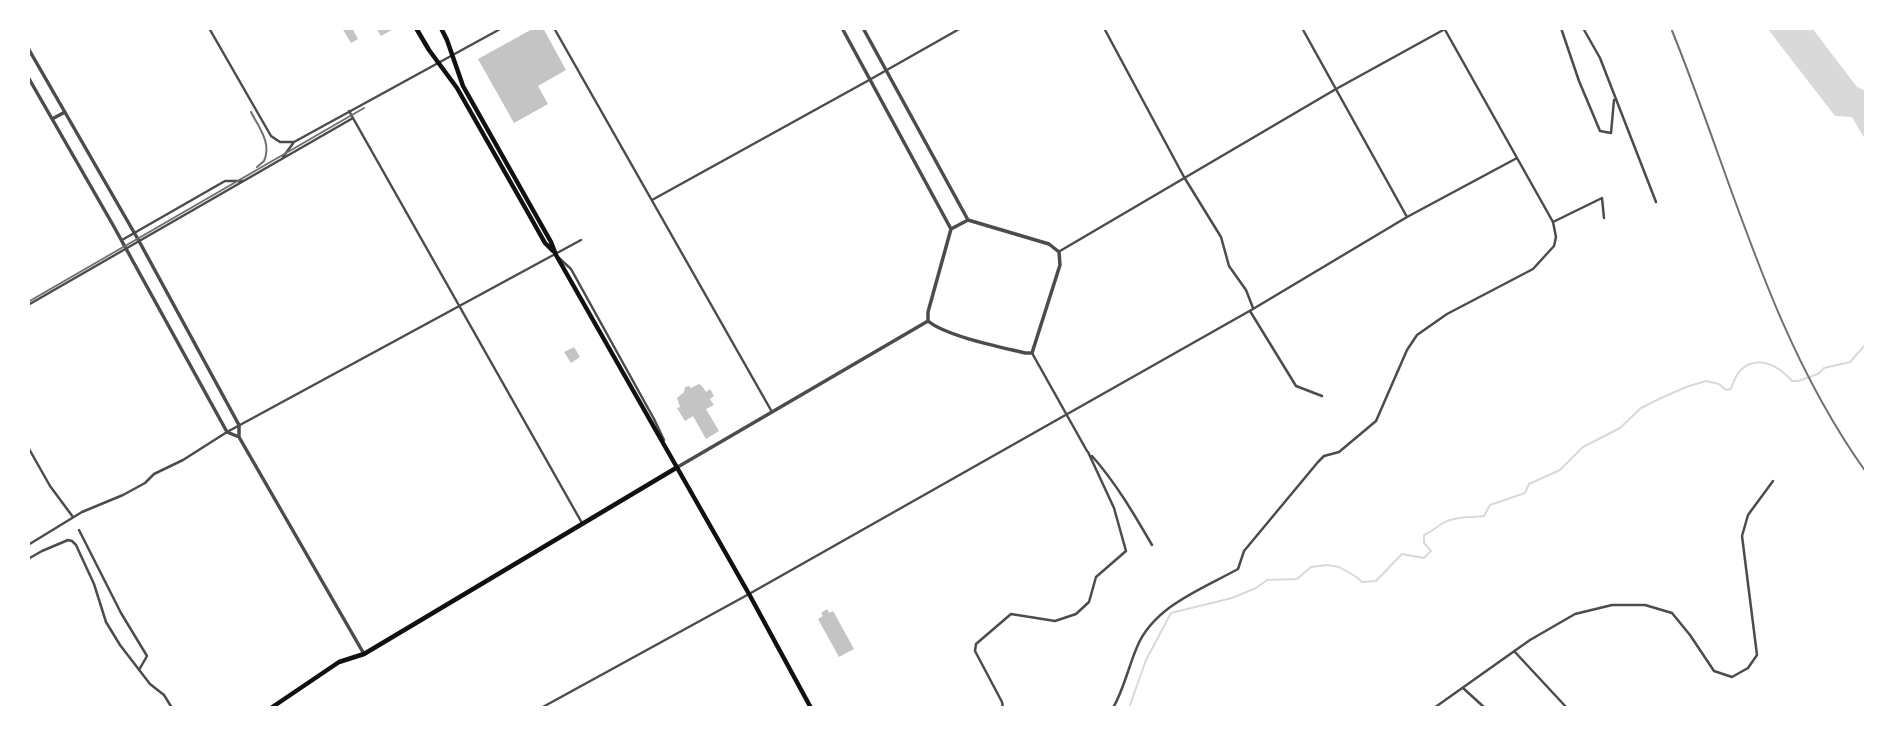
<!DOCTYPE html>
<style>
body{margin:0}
#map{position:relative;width:1894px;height:736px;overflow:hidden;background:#fff;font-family:"Alegreya Sans",sans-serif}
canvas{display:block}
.frame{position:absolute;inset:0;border:30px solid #fff;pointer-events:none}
</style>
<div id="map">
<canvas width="1894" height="736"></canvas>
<div class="frame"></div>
</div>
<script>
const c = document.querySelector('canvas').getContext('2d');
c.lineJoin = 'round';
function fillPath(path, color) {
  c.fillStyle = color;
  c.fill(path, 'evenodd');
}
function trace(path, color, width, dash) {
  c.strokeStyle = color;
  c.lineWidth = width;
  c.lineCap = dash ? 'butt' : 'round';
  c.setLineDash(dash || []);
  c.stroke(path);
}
const water = new Path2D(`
 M1767,28H1812L1857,87L1866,91V141L1852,117L1835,116Z`);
const stream = new Path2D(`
 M1129,708L1146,660L1171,613L1232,598L1256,588L1267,580L1297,579L1311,567L1327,565L1339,567L1355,576L1362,582L1376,581L1402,554L1424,558L1431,551L1424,543V535C1432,532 1436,527 1443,523C1455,516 1471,518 1484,516L1490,505L1525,493L1529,484L1560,470L1583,447L1620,428L1641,408L1659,399L1686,387L1706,381L1719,384L1726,390L1731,389C1741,354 1770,356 1792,381H1798L1818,374L1824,368L1850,362L1866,344`);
const building = new Path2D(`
 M342,28H352L358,39L351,43Z
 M376,28H395L381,36Z
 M534,28H543L566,70L538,86L548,104L514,123L478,59Z
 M574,347L580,357L571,363L564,352Z
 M699,384L702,386L706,392L710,389L714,396L710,399L714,405L706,409L719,431L706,439L693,416L685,421L677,408L680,407L677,398L684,392L685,387L689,386L691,388Z
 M827,609L829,613L833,611L854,649L839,657L818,619L823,616L821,613Z`);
const minor = new Path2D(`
 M209,28L271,136L280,142H294
 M554,28L772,412
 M1104,28L1184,177L1221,237L1229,266L1246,290L1253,308
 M1302,28L1407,217
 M1561,28L1579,81L1600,131L1611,133L1614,100
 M1583,28L1600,58L1656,202
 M349,111L582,523
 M283,157L294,142L502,28
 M652,200L871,79L961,28
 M1553,222L1602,198L1604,218
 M122,240L225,181H243
 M1060,251L1336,89L1445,29
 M559,258L571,269L654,419L664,440
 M28,305L353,118
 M1250,311L1296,386L1322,396
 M1032,353L1087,451
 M28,447L50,486L73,517
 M1092,456C1116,483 1134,514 1152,545
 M79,530L121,613L147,656L139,670
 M28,545L82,512L123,495L145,483L154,474L183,460L227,432L581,240
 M28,559L42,551L68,540L72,541L76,545L94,584L106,622L120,645L150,684L164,695L172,708
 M1514,651L1567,708
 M1463,688L1485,708
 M541,708L749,594L1253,309L1407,217L1517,158
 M1003,708L1002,702L975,651L976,644L1011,614L1055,621L1076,614L1089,602L1096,577L1126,551L1114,508L1088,452
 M1113,708C1124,689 1128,668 1137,647C1154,606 1202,589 1238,569L1244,551L1318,462L1324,456L1339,452L1376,421L1407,350L1417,335L1447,314L1533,269L1554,246L1556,237L1553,222L1444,28
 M1434,708L1530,640L1575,614L1612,605H1645L1672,613L1690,635L1714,671L1732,677L1748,668L1757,655L1742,536L1748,515L1773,481`);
const tertiary = new Path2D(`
 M842,28L951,229
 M863,28L968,220
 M28,48L139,241L239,425V437L364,654
 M28,77L113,225L227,432L239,437
 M52,119L65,112
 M968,220L1049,244L1059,252L1060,265L1032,353H1025C1000,347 946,336 928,321V312L951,229Z
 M676,468L928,321`);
const secondary = new Path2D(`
 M416,28L429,50L457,88L527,211L545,243L553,251
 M441,28L447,40L463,86L551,242L556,255L749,594L811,708
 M271,708L339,662L364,654L676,468`);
const tram = new Path2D(`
 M251,112C259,128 272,143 264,161L257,167
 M28,302L364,108`);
const rail = new Path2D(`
 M1671,28C1732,178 1770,338 1866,472`);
fillPath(water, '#d9d9d9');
trace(stream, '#d9d9d9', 2);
fillPath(building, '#c4c4c4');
trace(minor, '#4c4c4c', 2.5);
trace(tertiary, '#4c4c4c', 3.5);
trace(secondary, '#111', 4.5);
trace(tram, '#707070', 2);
trace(rail, '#707070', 2);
</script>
